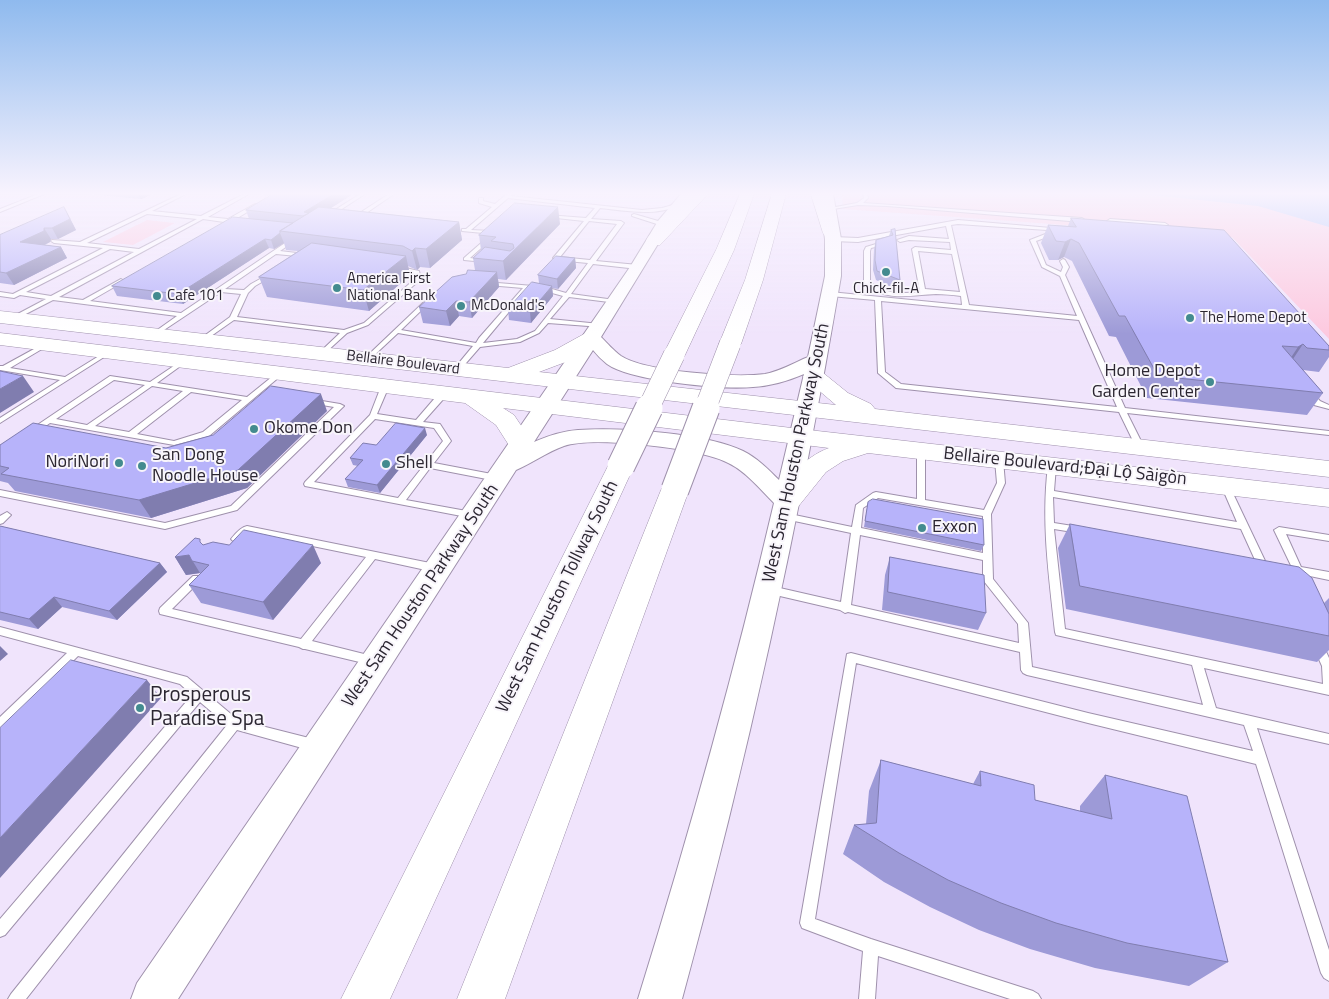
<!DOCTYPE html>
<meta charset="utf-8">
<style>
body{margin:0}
canvas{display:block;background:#f0e4fc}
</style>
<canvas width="1329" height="999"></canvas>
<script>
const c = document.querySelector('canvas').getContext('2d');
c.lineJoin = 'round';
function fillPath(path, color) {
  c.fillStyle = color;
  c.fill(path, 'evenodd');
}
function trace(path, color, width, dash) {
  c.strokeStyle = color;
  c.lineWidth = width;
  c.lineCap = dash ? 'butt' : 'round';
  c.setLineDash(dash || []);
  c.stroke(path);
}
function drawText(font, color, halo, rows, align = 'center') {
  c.font = font + ' "Titillium Web",sans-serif';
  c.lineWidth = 4;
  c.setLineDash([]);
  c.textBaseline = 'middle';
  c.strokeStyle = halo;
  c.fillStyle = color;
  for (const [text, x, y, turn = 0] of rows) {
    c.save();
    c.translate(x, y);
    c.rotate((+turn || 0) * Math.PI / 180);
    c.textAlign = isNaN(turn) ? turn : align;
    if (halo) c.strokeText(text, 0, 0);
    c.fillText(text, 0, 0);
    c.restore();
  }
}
const green = new Path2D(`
 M842,194H1329V339L1232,237L843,209Z
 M147,220L175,223L133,245L103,242Z`);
const water = new Path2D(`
 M1142,194H1329V227L1258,206Z`);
const lane = new Path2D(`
 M38,194H44L0,212V209Z
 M181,194H186L152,211L201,216L244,194H249L208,217L228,219L255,204L259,205L234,220V222L226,224L224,222L203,219L59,297L83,300L121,279L124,281L123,282L90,301L181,313L294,237L297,239L296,240L280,251L305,254L308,256L307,257L276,254L225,289L244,290L251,284L269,274L274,275L255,286L248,293L237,317L344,330L364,323L415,279L414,273L396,268V266L419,271L421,279L368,325L347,333L324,354L322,355L319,353L320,352L340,333L234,320L204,341H200V339L230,317L241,294L221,292L155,336L152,334L153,333L177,316L53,300L16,319H12V317L46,299L20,295L14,298L0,296V292L13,294L103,248L54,243L51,241L52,240L80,242ZM147,214L197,219L139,249L87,243ZM110,249L134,252L51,296L26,292Z
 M360,194H365L331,216L327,215Z
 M389,194H394L359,218H355V216Z
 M507,194H512L511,196L642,210L662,208L680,203L682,204C657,217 627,211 600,208L591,219L621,221L624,223L596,261L638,265L641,267L638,269L593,264L571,294L615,300L617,301V303L569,297L550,319L600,324L603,326L602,327L548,323L539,333L520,342L480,347L460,370L458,371L454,369L473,346L398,333L369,360H365V358L426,300L431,301L401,330L476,343L479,338L523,288L488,285L485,283L486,282L545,287L566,293L588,263L556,260L553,258L584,221L547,217L545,216L547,215L586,218L595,208L508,198L471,230L492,231L495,233L494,234L462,231V229H466L492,207L479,203V198H483V201L495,204ZM589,221L617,224L590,260L560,257ZM528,289L545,291L563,296L535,331L517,339L483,343Z
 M863,194H867L868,198L863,203L1082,218L1085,220L1082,222L887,206L858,205L827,210L825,209L857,203L864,198Z
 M634,214L665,223L666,224L663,226L632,216V215Z
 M1110,219L1165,223L1168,225L1165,227L1108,222L1107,221Z
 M958,220L1051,228L1053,235L1036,241L1046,265L1061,272L1063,267L1060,261L1063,259L1065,260L1069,267L1065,275L1125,408L1329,431V435L1127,413L1144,447L1140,449L1136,447L1119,412L896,388L878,373L875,300L830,296L827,294L830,292L962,305L961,296C953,295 944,294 936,294C911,295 884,303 864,282V251L866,247L886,241L888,242V244L871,248L870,251V282C884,294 901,294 920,292L912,249L915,247L951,250L950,242L909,240L900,242L897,240L909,236L949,239L946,226L858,242L833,241L830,239L833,237L858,238ZM958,224L1047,230L1048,233L1030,240L1042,267L1060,276L1077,316L969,305L951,225ZM918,251L952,254L960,292L925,289ZM881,301L1079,320L1117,407L901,384L885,372Z
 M488,237L490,238V240L470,258L485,260V262L464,260V258Z
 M45,343L47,344V346L10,368L65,377L107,351L109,350L112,352L0,423V418L60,380L0,370V366H3Z
 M184,359L187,361L186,362L157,383L247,397L278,372L280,371L284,373L209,436L174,445L50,423L37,432H31L30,430L110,376L150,382ZM114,380L145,385L87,425L56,419ZM152,386L183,391L129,432L95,426ZM191,392L242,400L203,432L174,441L137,434Z
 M382,384H388L389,386L377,414L416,420L441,391H447V395L423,422L440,424L451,441L434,463L497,475L501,478L497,481L430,468L406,500L472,512L475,513L476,515L475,517L472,518L305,486L304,484L305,482L370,415ZM375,419L434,428L443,441L398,498L314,482Z
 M1306,392H1312L1320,401L1329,405V409L1314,405L1305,394Z
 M310,399L340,404L344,406L237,510L165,529L0,496V490L165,523L231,506L334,407L310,403Z
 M921,448L925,451V500L984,510L997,483L995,460L999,457L1003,460L1005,483L991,514L993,579L1028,623L1032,667L1203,705L1192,665L1056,635L1055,632C1049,576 1041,522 1048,466L1052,463L1056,466L1054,491L1237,522L1221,485L1225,482L1228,483L1267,565L1265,568L1262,569L1256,566L1254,564L1256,562L1241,529L1053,497L1054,523L1079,527L1084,530L1079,533L1054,529L1065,629L1323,684L1322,666L1313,646L1314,643L1318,642L1322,643L1329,658V695L1204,668L1216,708L1329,734V744L1257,728L1329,950V981L1324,978L1321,973L1256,764L1088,723L856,663L815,919L871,939L1033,991L1038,994L1041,999H1010L878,956L875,999H859L863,951L802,928L800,923L847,654L851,653L1088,713L1253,751L1244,725L1027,675L1023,673L1021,670L1020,652L848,612L845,613L840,610L767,593L766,590L767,587L771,586L841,602L851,533L785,519L781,516L785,513L852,527L856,505L873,493L876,492L917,499V451ZM878,498L983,516V553L861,528L863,508ZM860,535L983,560V580L1018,624L1019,643L851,605Z
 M7,512L11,515L3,523L0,524V516Z
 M247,526L435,564L438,565L440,568L438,571L435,572L375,559L312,641L376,657L377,660L376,663L372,665L305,649H303L299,647L160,614L159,611L160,608L193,576H199L201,579L199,582L172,609L301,639L366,557L249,533L239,541H233L231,539C235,534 241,527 247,526Z
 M1279,527L1329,535V541L1286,534L1301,567L1329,572V580L1305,575L1303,578H1297L1274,530Z
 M0,627L187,677L238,720L313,739L317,741L319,745L317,749L313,751L237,730L26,999H8L11,994L227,725L200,702L5,935L0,937V919L192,695L180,684L78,656L4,729L0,730V717L67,653L0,635Z`);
const secondary = new Path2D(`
 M681,194H695L669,226L601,337C607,343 614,351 621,356C645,372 736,378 765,374C780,371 794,363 808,357L825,276V239L819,194H833L841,239V276C800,519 747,761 682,999H638C689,835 735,670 774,503C759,488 744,469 724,461C696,448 593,436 564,446C547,452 532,463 516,470L178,999H131L137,983L630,267L658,221ZM593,350C597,355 602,360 607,364C630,381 723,390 753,387C770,386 788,381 804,374L779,480C768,469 757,458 743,451C707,433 619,427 578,430C562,431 548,436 534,442Z`);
const primary = new Path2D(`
 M0,311L508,368L555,350L584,334L591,332L598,334L601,338L598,342L571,360L539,372L836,405L803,377L806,372L814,370L822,372L848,393L871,404L875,409L1329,461V477L0,323Z
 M0,333L800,429L1329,489V507L868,453L843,461L826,472L797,508L787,510L777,508L773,501C787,479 804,457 829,448L503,408L514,415L534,445L530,450L521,453L512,450L496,425L465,403L0,345Z`);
const highway = new Path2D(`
 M693,194H708L660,245H648L646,241L648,237Z
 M740,194H754L734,250L685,355L682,360L674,361L666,360L663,355L716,250Z
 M772,194H786L763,280L741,344L737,348L730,350L723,348L719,344L745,280Z
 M811,194H825L839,233L837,236H825L823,233Z
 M621,458L630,460L634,466L390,999H341L608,466L612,460Z
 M675,481L685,484L689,490L505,999H457L661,490L665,484Z`);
const highwayBridgeFar1 = new Path2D(`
 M648,409L674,355
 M705,409L730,344`);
const highwayBridge = new Path2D(`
 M621,466L649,408
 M675,490L706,408`);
const wall = new Path2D(`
 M87,194H153L141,199Z
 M262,194H353L331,208L459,222L462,240L430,268L420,267L417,270L408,266L410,275L369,311L267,297L259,277L298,251L286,250L284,243L274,249L269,248L183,304L117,296L112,286L249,219L246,210L270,196L263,195Z
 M70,218L76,230L58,239H51L50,242L45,245L61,247L67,258L14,285L0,283V235Z
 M1071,218L1329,346V357L1319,372L1303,370L1323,393L1307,415L1147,398L1116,337L1109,336L1072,261L1064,257L1058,260H1049L1041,243L1048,225L1068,226Z
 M560,224L506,280L498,279L499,287L472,318L459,316L450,326L423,323L419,307L466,274L475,270L473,258L481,250L479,235Z
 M895,229L900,280L898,290L876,280L873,270L874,249L876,240L889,236L891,230Z
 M575,258L576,268L558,289L552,288L553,296L531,323L509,320L508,309L539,283L538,275Z
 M327,411L247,488L151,518L15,491L8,483L0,481V445L166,448Z
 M427,435L380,493L348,487L345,479L358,466L353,465L350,458L376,445Z
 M868,502L984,545L981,551L864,527Z
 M1070,524L1324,603L1329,598V650L1317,662L1066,609L1058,548Z
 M0,526L160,563L167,572L117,620L62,607L38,629L0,620Z
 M204,545L321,563L273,620L201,603L189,585L200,574V573L186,575L175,557Z
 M890,557L986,613L978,630L882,610L885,575Z
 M881,760L973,784L980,771L1035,800L1080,811V806L1105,775L1228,962L1189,986L1095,968L1030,949L979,930L930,907L884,882L843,854L854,825L866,824L869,791Z`);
const shadedWall = new Path2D(`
 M138,194H153L141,199Z
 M334,194H353L312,220L304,212Z
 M64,207L76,230L58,239L52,228Z
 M558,207L560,224L506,280L503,261Z
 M459,222L462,240L430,268L426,249Z
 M44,228L51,239L50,242L27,253L20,242Z
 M280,233L284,243L274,249L271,240Z
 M265,239L269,248L183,304L178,294Z
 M1071,239L1064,257L1058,260L1065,242Z
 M61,247L67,258L14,285L6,273Z
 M415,248L420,267L417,270L412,251Z
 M406,256L410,275L369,311L363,290Z
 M575,258L576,268L558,289L557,279Z
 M497,272L499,287L472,318L469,302Z
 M552,286L553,296L531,323L530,312Z
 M456,301L459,316L450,326L446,311Z
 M1303,344L1289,365L1284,368L1298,347Z
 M23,376L34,392L0,413V389Z
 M321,394L327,411L247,488L151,518L139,500Z
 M425,428L427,435L380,493L377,485Z
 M313,545L321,563L273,620L263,602Z
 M189,555L200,573L186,575L175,557Z
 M160,563L167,572L117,620L109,611Z
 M54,597L62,607L38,629L29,619Z
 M0,646L8,654L0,661Z
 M147,680L161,698L0,878V838Z`);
const building = new Path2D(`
 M273,194H334L304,212L309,213L303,216L246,210Z
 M515,203L558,207L503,261L473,258L485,247L510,251L514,248L513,244L491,241L496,237L479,235Z
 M64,207L70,219L52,228H44V231L20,242L61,247L6,273L0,272V235Z
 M319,207L459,222L426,249L415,248L412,251L403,246L280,231Z
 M233,217L293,223L280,231V233L271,240L265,239L178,294L112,286Z
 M1071,218L1224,230L1329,346V350L1307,348L1303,344L1298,347L1282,346L1323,393L1158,376L1125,316H1119L1079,243L1071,239L1065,242L1056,241L1048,225L1076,227Z
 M895,229L900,280L877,271L875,260L876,240L893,235L891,230Z
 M312,243L406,256L363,290L259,277Z
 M556,256L575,258L557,279L538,275Z
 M468,270L497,272L469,302L456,301L446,311L419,307L452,277L466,274Z
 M532,282L552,286L530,312L508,309Z
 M0,371L23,376L0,389Z
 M271,386L321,394L238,470L139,500L1,474L9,468L0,466V445L33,423L166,448L213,435Z
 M396,423L425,428L377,485L345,479L363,460L350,458L363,443L376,445Z
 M873,499L983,519L984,545L865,521L868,502Z
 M1070,524L1299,567L1312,578L1329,614V636L1080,586Z
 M0,526L160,563L109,611L54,597L29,619L0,612Z
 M244,530L313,545L263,602L189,585L209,565L192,561L189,555L175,557L195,538L200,539V542L203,545L213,542L229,545Z
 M890,557L984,575L986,613L888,592Z
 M71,660L147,680L0,838V728Z
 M881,760L981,786L980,771L1034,785L1035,800L1112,819L1105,775L1187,796L1228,962L1127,943L1056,923L1001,903L948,880L899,853L854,825L876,823Z`);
const markers = [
 [886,272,5,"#438b8f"],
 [337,288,5,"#438b8f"],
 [157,296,5,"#438b8f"],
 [461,306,5,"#438b8f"],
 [1190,318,5,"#438b8f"],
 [1210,382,5,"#438b8f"],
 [254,429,5,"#438b8f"],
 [119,463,5,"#438b8f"],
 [386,464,5,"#438b8f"],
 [142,466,5,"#438b8f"],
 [922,528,5,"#438b8f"],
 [140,708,5,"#438b8f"]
];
const farPoinames = [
 ["America First",347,279],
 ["National Bank",347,296],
 ["Chick-fil-A",886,289,"center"],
 ["Cafe 101",167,296],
 ["McDonald's",471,306],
 ["The Home Depot",1200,318]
];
const farStreetnames = [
 ["Bellaire Boulevard",403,363,7]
];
const poiNames = [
 ["Home Depot",1200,372,"right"],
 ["Garden Center",1200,393,"right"],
 ["Okome Don",264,429],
 ["San Dong",152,456],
 ["Noodle House",152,477],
 ["NoriNori",109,463,"right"],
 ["Shell",396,464],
 ["Exxon",932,528]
];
const streetNames = [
 ["West Sam Houston Parkway South",797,453,-78],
 ["Bellaire Boulevard;Đại Lộ Sàigòn",1065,467,6],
 ["West Sam Houston Parkway South",421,596,-56],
 ["West Sam Houston Tollway South",558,597,-64]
];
const nearPoinames = [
 ["Prosperous",150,696],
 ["Paradise Spa",150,720]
];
fillPath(green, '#fdc9df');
fillPath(water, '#a9c2f7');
trace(lane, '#9f91ac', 2);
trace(secondary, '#9f91ac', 2);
trace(primary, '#9f91ac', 1);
trace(highway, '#9f91ac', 1);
fillPath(lane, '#fff');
fillPath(secondary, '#fff');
fillPath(primary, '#fff');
fillPath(highway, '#fff');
trace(highwayBridgeFar1, '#9f91ac', 22, []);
trace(highwayBridge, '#9f91ac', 29, []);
trace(highwayBridgeFar1, '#fff', 21);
trace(highwayBridge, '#fff', 27);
fillPath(wall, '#9d9ad7');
fillPath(shadedWall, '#807daf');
fillPath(building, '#b7b3fa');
trace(building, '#807daf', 1);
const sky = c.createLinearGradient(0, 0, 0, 334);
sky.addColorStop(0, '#8fbaee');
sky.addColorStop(0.58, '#f8f3fe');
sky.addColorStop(1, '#f8f3fe00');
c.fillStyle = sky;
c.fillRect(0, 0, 1329, 334);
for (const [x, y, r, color] of markers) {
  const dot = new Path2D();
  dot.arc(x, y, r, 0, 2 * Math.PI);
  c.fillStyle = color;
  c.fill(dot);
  trace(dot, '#f8f5fb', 2);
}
drawText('15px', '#2b2631', '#f8f5fb', farPoinames, 'left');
drawText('15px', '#2b2631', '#f8f5fb', farStreetnames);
drawText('18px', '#2b2631', '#f8f5fb', poiNames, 'left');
drawText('18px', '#2b2631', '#f8f5fb', streetNames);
drawText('21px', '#2b2631', '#f8f5fb', nearPoinames, 'left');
</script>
